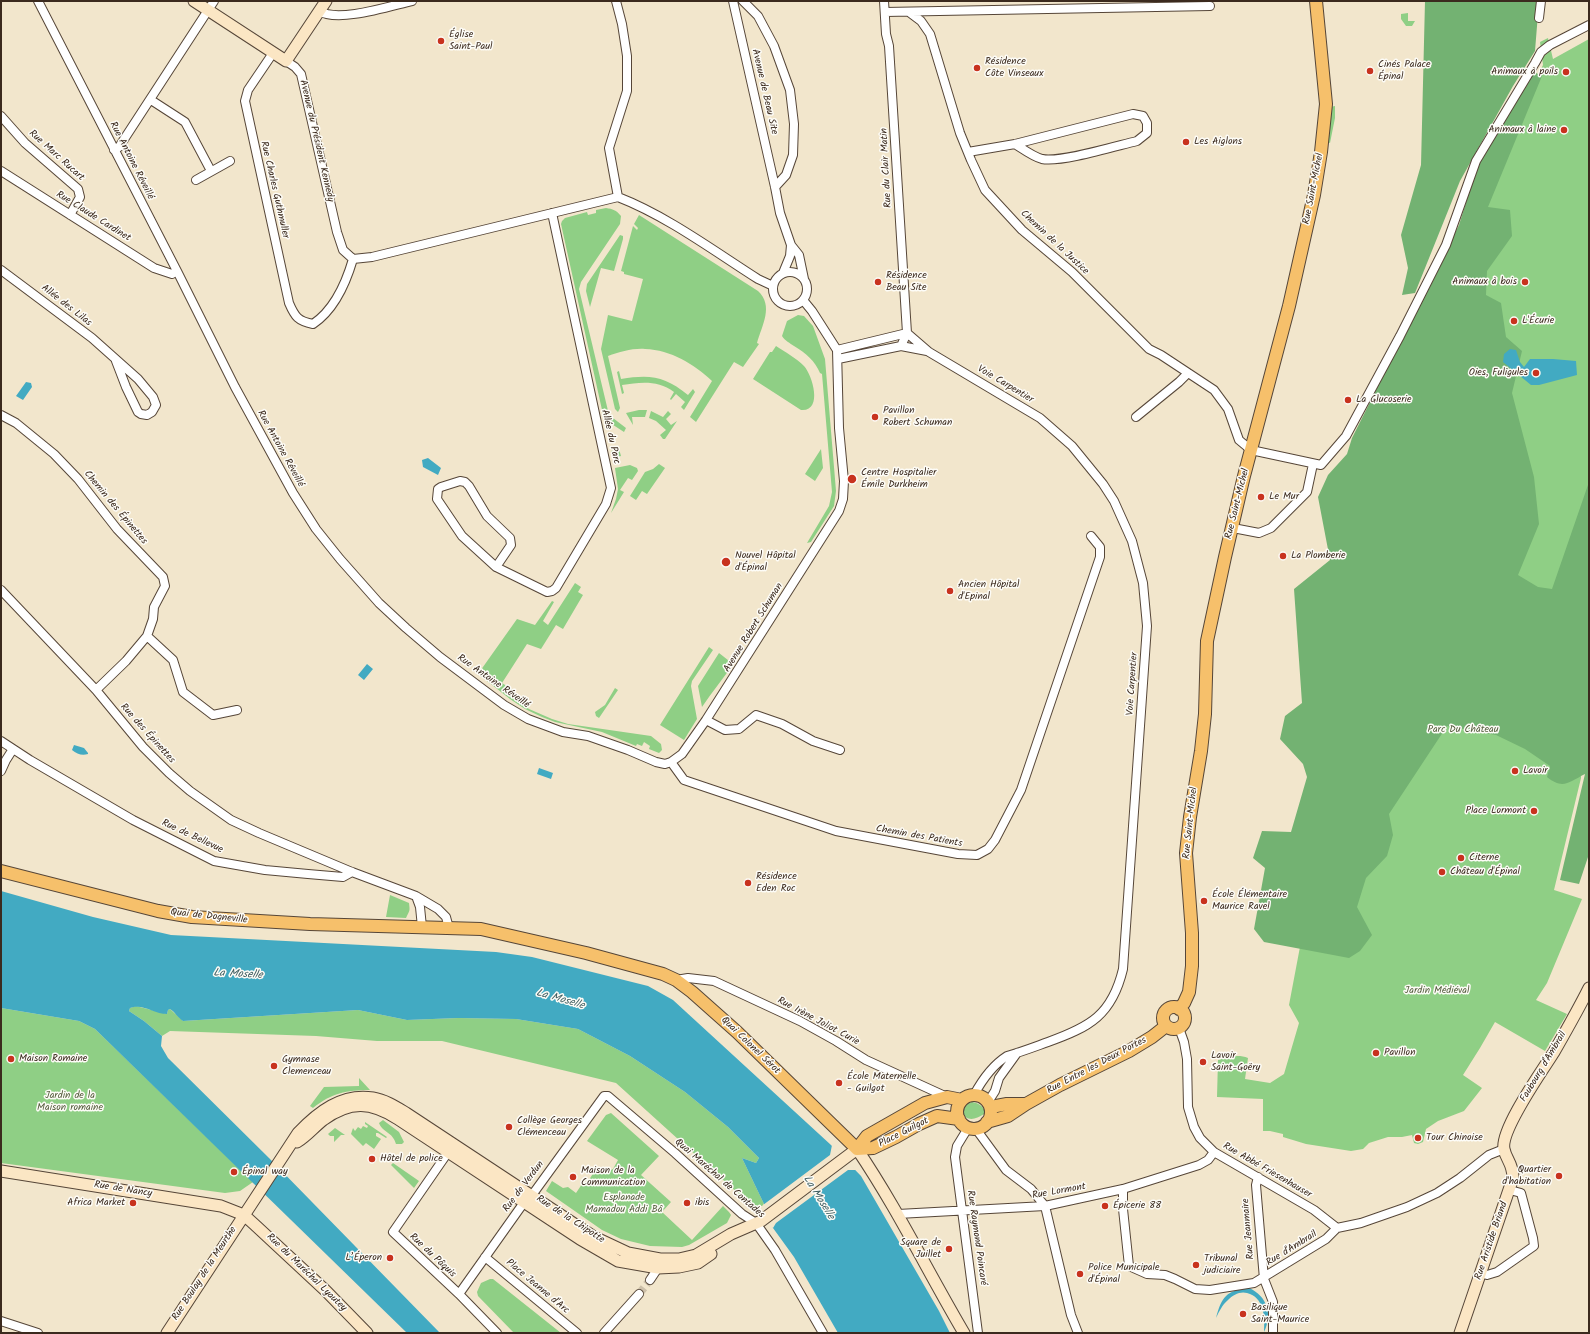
<!DOCTYPE html>
<meta charset="utf-8">
<style>
body{margin:0}
#map{position:relative;width:1590px;height:1334px;overflow:hidden;background:#f2e6cc;font-family:Kalam,sans-serif}
canvas{display:block}
.frame{position:absolute;inset:0;border:2px solid #3b2a1e;pointer-events:none}
</style>
<div id="map">
<canvas width="1590" height="1334"></canvas>
<div class="frame"></div>
</div>
<script>
const c = document.querySelector('canvas').getContext('2d');
c.lineJoin = 'round';
function fillPath(path, color) {
  c.fillStyle = color;
  c.fill(path, 'evenodd');
}
function trace(path, color, width, dash) {
  c.strokeStyle = color;
  c.lineWidth = width;
  c.lineCap = dash ? 'butt' : 'round';
  c.setLineDash(dash || []);
  c.stroke(path);
}
function drawText(font, color, halo, rows, align = 'center') {
  c.font = font + ' Kalam,sans-serif';
  c.lineWidth = 3;
  c.setLineDash([]);
  c.textBaseline = 'middle';
  c.strokeStyle = halo;
  c.fillStyle = color;
  for (const [text, x, y, turn = 0] of rows) {
    c.save();
    c.translate(x, y);
    c.rotate((+turn || 0) * Math.PI / 180);
    c.textAlign = isNaN(turn) ? turn : align;
    if (halo) c.strokeText(text, 0, 0);
    c.fillText(text, 0, 0);
    c.restore();
  }
}
const green = new Path2D(`
 M1408,13V21H1415L1412,26H1406L1401,19V14Z
 M1548,38L1553,59L1589,39V733L1580,749L1581,778L1554,890L1582,899L1547,983L1536,1000L1567,1014L1545,1051L1495,1022L1480,1048L1463,1075L1482,1088L1464,1111L1438,1121L1426,1129L1423,1142L1418,1144L1414,1143L1412,1135L1402,1137H1388L1369,1143L1363,1149L1351,1151L1306,1144L1283,1137V1134L1270,1131H1263V1099L1217,1097L1218,1060C1228,1057 1238,1054 1248,1058L1245,1079L1270,1083L1284,1074L1299,1023L1289,1005L1418,323L1543,65L1540,42Z
 M1335,106V118L1330,143L1327,142L1330,107Z
 M606,208C613,209 616,210 621,216L620,224L581,282L579,289L609,415L626,428L624,432L604,419L561,224L562,221L565,218L587,212L588,215L596,213V210Z
 M639,215L758,291C774,306 762,325 757,343L759,344L743,367L734,362L696,422L690,417L712,381C694,364 671,350 645,349C633,348 620,352 608,356L620,408L618,412L615,409L601,349L608,315L632,321L643,279L624,274V272L621,271L633,226L637,230L638,228L634,224Z
 M620,235L623,236V239L614,271L601,268L590,307L586,291L587,284Z
 M798,315L804,316L813,326L825,359L836,491L834,506L811,542L807,543L829,506L832,492L822,374L820,373C815,361 806,353 794,346C790,343 785,341 782,336L787,321Z
 M776,346C785,352 796,358 804,366C813,376 823,412 801,410L753,379L770,352H772Z
 M619,371L621,379C650,374 665,376 688,395L693,389L695,392L684,410L681,407L685,402L676,394L671,400L670,399L674,392C658,380 641,382 622,385L624,393L622,394L617,372Z
 M639,410H647L645,417H632L633,425L626,413Z
 M651,411L663,417L668,411L671,414L666,419L671,425L677,421L665,439H663L660,435L666,430L656,421L649,418Z
 M619,449L621,456L613,458L611,451Z
 M821,449L823,468L815,481L805,474Z
 M659,464L665,468L647,494L642,491L636,500L630,496L645,472L653,469Z
 M630,465L637,468L638,471L632,480L628,478L620,490L624,492L611,513L616,499L618,489L615,468Z
 M575,583L581,587L578,592L583,595L563,629L556,625L541,649L527,644L502,683L514,691L512,696L529,709L552,719L568,724L651,736L661,744L662,750L659,753L649,749L650,746L644,742L642,746L637,744L636,746L602,732L555,722L542,717L525,709L510,699L478,674L517,619L535,625L552,601L554,602L543,621L548,625Z
 M709,647L713,650L692,681L691,686L697,719L684,740L660,725Z
 M719,653L733,664C723,679 712,692 702,707L698,686Z
 M615,688L618,690L599,718L596,716L595,712L605,705Z
 M390,895L409,903C410,912 410,909 406,918L386,917Z
 M136,1006L167,1014L168,1010L170,1009L183,1021L358,1010L407,1020L458,1018L516,1019L578,1029L630,1056L685,1092L728,1127L759,1158L756,1163L742,1158L764,1204L762,1206H752L616,1083L442,1041H377L316,1036L170,1031L162,1036L144,1021L129,1011L130,1008Z
 M1,1008L79,1021L95,1029L253,1182L240,1191L225,1193L1,1163Z
 M359,1078L370,1090C346,1090 332,1093 313,1108L310,1106L324,1087L359,1086Z
 M972,1102C978,1103 982,1105 985,1111L984,1114C975,1120 966,1122 961,1111L965,1105Z
 M611,1113L659,1156L641,1175L671,1202L662,1212L692,1240L723,1206L729,1212L731,1215L727,1223L689,1245L682,1247L650,1246L621,1239L602,1230L546,1191L552,1181L563,1188L568,1187L576,1193L582,1184L587,1183L594,1172L599,1173L602,1174L613,1169L618,1160L587,1141L606,1115Z
 M383,1120L399,1132L404,1142L402,1144H396C393,1132 382,1132 379,1123Z
 M365,1122L387,1137L386,1138L378,1133H376V1136L381,1139L374,1149L366,1143L363,1146L351,1134L353,1128L355,1131L358,1127L361,1129L363,1126L367,1128L368,1126L365,1124Z
 M335,1128L345,1135H341L334,1142V1136H330L328,1134Z
 M393,1163L419,1181L414,1188L391,1165Z
 M490,1279H493L561,1333H514L478,1296L477,1292L481,1283Z`);
const forest = new Path2D(`
 M1425,1H1539L1535,51L1513,86L1460,181L1415,293L1402,295L1408,268L1401,235L1421,165Z
 M1534,72L1542,76L1488,207L1510,210L1512,236L1487,271L1486,295L1501,303L1506,337L1522,351L1512,393L1534,477L1539,524L1518,575L1538,587L1552,589L1589,482V854L1579,884L1560,880L1585,774C1569,782 1563,790 1547,777L1550,766L1525,749L1496,735L1447,726L1389,814L1393,835L1387,856L1366,878L1357,907L1372,935L1360,951L1349,958L1264,942L1254,929L1265,868L1253,858L1262,831L1291,832L1307,777L1303,764L1280,739L1285,716L1302,703L1294,589L1330,560L1318,497L1328,475L1347,454L1352,438L1459,225L1478,164Z`);
const water = new Path2D(`
 M1510,349L1516,350L1520,362L1524,367L1530,359H1553L1576,361L1577,375L1539,385H1531L1503,362L1504,354Z
 M26,382L31,383L32,387L23,400L16,396Z
 M428,458L441,468L438,475L423,467L422,460Z
 M367,664L373,669L364,680L358,675Z
 M74,745L84,748L88,753V754C82,756 77,754 72,750Z
 M539,768L553,773L551,779L537,774Z
 M1,891L93,917L171,935L496,952L532,957L648,986L673,1000L831,1145L861,1176L939,1311L950,1333H838L794,1257L773,1228L764,1204L742,1158L756,1163L759,1158L728,1127L685,1092L630,1056L578,1029L516,1019L458,1018L407,1020L358,1010L183,1021C177,1017 175,1012 170,1009L168,1010L167,1014C154,1014 143,1003 130,1008L129,1011L144,1021L162,1036L161,1046L168,1058L269,1158L440,1333H407L95,1029L79,1021L1,1008Z
 M1249,1288C1267,1296 1273,1314 1264,1332C1265,1317 1264,1297 1247,1293C1240,1291 1233,1295 1228,1300C1222,1305 1219,1312 1216,1318C1222,1296 1226,1291 1249,1288Z`);
const pier = new Path2D(`
 M832,1145L856,1170H848L776,1223L773,1228L770,1225L763,1205L830,1155Z`);
const streetTunnel = new Path2D(`
 M639,1294L650,1280`);
const street = new Path2D(`
 M38,1L177,271L235,387L293,493L316,529L340,559L379,603L406,628L440,657L504,705L528,719L563,732L588,736L628,750L656,762L665,764L671,762L682,754L706,720L839,511L843,499L844,481L839,428L837,350L812,311L803,300
 M616,1L622,24L627,56V91L609,148L618,197
 M733,1L775,187L780,213L791,245L799,255L804,279
 M743,1L758,16L774,46L790,90L794,124L793,155L786,175L775,187
 M884,1L886,34L889,46L907,333L901,346
 M319,11C338,23 390,6 412,1
 M885,12L1210,6
 M909,12L921,21L930,34L960,133L971,160L985,190L1022,230L1072,272L1149,349L1161,355L1214,390L1228,409L1239,440L1251,450L1321,465L1346,436L1400,336L1446,245L1476,161L1535,63L1541,52L1550,45L1589,25
 M1539,18L1541,1
 M273,53L248,90L245,101L289,303C295,317 298,321 313,324C334,310 346,283 353,259
 M286,61L295,67L301,74L337,232L343,250L353,259
 M151,100L185,122L211,171
 M1,116L25,143L78,189L80,197L70,215
 M114,150L119,147L214,1
 M968,152L1015,144L1133,114L1143,116L1147,123V133L1137,141C1116,146 1060,163 1042,159C1032,156 1023,149 1015,144
 M1,171L154,268L172,274L177,271
 M196,180L230,161
 M618,197C667,216 714,251 758,279L773,286
 M353,259L372,257L618,197
 M1,270L92,338L138,379L153,397L156,405L152,412L147,415L141,414L138,412L126,387L116,361
 M773 289a17 17 0 1 1 34 0a17 17 0 1 1-34 0Z
 M783,273L790,256L791,245
 M907,333L929,352L1040,418L1072,446L1103,484L1114,501L1132,541L1143,583L1147,626L1123,969C1112,1015 1090,1027 1048,1042C1034,1047 1021,1052 1007,1056C993,1065 982,1080 974,1095
 M837,350L907,333
 M838,359L901,346L927,351
 M1,415L16,423L54,454L78,479L117,529L163,577L165,586L154,607L153,619L147,636L126,661L96,690
 M1136,417L1179,382L1188,373
 M1233,528L1259,533L1271,528L1307,492L1313,464
 M496,567L511,545L510,538L487,516L469,486L465,482L460,481L441,487L438,489L437,499L462,536L496,567L547,592L552,591L556,588L606,504L611,488L552,213
 M1,590L96,690L143,747L169,773L190,791L231,820L259,833L352,872L416,896L438,909L446,917L449,928
 M147,636L173,660L183,692L213,715L237,710
 M706,720L725,730L739,729L756,715L782,724L813,741L840,750
 M1,741L30,760L133,820L214,861L265,870L308,874L343,877L352,872
 M671,762L684,780L836,831L958,854L977,855L988,849L995,840L1021,790L1100,557V547L1091,536
 M1,771L6,760L13,749
 M416,896L420,907L422,927
 M676,980L688,978L714,981L800,1021L836,1041L866,1060L947,1097
 M1179,1028L1184,1042L1187,1059L1188,1107L1194,1127L1200,1138L1214,1152L1314,1210L1337,1228
 M988,1102L995,1091L999,1078L1017,1053
 M968,1128L957,1146L955,1157L978,1333
 M976,1129L1006,1170L1031,1189L1045,1206L1071,1315L1078,1333
 M451,1148L393,1232L459,1294L497,1333
 M1258,1177L1256,1185L1264,1279L1273,1302V1333
 M1123,1189V1209L1129,1266L1147,1274L1165,1275L1175,1279L1195,1289L1210,1290L1254,1283L1326,1239L1337,1228
 M898,1214L1045,1206L1123,1189L1199,1165L1208,1160L1214,1152
 M1337,1228L1361,1223L1407,1207L1437,1193L1460,1178L1489,1155L1504,1149
 M485,1257L577,1333
 M1480,1273L1487,1275L1497,1272L1534,1246L1533,1238L1521,1193L1510,1190
 M650,1280L660,1265
 M459,1294L525,1201L535,1191L604,1096H608L675,1153L742,1214L756,1223L775,1250L823,1333
 M1,1321L38,1333
 M604,1333L639,1294`);
const secondary = new Path2D(`
 M194,1L286,61L326,1
 M297,1142C307,1136 314,1127 323,1120C351,1100 371,1102 398,1119L580,1239L618,1261L658,1268L679,1267L698,1263L711,1254
 M1,1171L221,1206L244,1215L255,1225L326,1291L367,1333
 M167,1333L298,1133C318,1112 342,1093 373,1098C385,1100 396,1107 406,1113L594,1237L628,1253L660,1259H679L696,1255L731,1234L761,1221L857,1149C897,1208 928,1272 964,1333
 M1460,1333L1513,1178C1513,1163 1506,1160 1504,1149C1500,1130 1542,1071 1554,1052C1566,1031 1578,1010 1589,988`);
const primary = new Path2D(`
 M1,871L158,911L192,917L310,924L481,929L586,953L663,974L676,980L692,992L737,1032L857,1149
 M1163 1018a11 11 0 1 1 22 0a11 11 0 1 1-22 0Z
 M1179,1009L1184,1003L1189,992L1192,966V933L1186,853L1190,817L1201,751L1205,714L1207,641L1225,557L1244,476L1289,306L1314,195L1321,152L1326,104L1316,1
 M957 1112a17 17 0 1 1 34 0a17 17 0 1 1-34 0Z
 M991,1107L1007,1104H1026
 M987,1122L1008,1116L1026,1104L1060,1085L1129,1051L1152,1037L1166,1026
 M857,1149L867,1136L925,1103L947,1097L962,1100
 M857,1149L873,1148L896,1137L919,1124L937,1116L959,1119`);
const markers = [
 [441,41,4,"#c8321e"],
 [977,68,4,"#c8321e"],
 [1370,71,4,"#c8321e"],
 [1566,72,4,"#c8321e"],
 [1564,130,4,"#c8321e"],
 [1186,142,4,"#c8321e"],
 [878,282,4,"#c8321e"],
 [1525,282,4,"#c8321e"],
 [1514,321,4,"#c8321e"],
 [1536,373,4,"#c8321e"],
 [1348,400,4,"#c8321e"],
 [875,417,4,"#c8321e"],
 [852,479,5,"#c8321e"],
 [1261,497,4,"#c8321e"],
 [1283,556,4,"#c8321e"],
 [726,562,5,"#c8321e"],
 [950,591,4,"#c8321e"],
 [1515,771,4,"#c8321e"],
 [1534,811,4,"#c8321e"],
 [1461,858,4,"#c8321e"],
 [1442,872,4,"#c8321e"],
 [748,883,4,"#c8321e"],
 [1204,901,4,"#c8321e"],
 [1376,1053,4,"#c8321e"],
 [11,1059,4,"#c8321e"],
 [1203,1062,4,"#c8321e"],
 [274,1066,4,"#c8321e"],
 [839,1083,4,"#c8321e"],
 [509,1127,4,"#c8321e"],
 [1418,1138,4,"#c8321e"],
 [372,1159,4,"#c8321e"],
 [234,1172,4,"#c8321e"],
 [1559,1176,4,"#c8321e"],
 [573,1177,4,"#c8321e"],
 [133,1203,4,"#c8321e"],
 [687,1203,4,"#c8321e"],
 [1105,1206,4,"#c8321e"],
 [949,1249,4,"#c8321e"],
 [390,1258,4,"#c8321e"],
 [1196,1265,4,"#c8321e"],
 [1080,1274,4,"#c8321e"],
 [1243,1314,4,"#c8321e"]
];
const poiNames = [
 ["Église",449,35],
 ["Saint-Paul",449,47],
 ["Résidence",985,62],
 ["Côte Vinseaux",985,74],
 ["Cinés Palace",1378,65],
 ["Épinal",1378,77],
 ["Animaux à poils",1558,72,"right"],
 ["Animaux à laine",1556,130,"right"],
 ["Les Aiglons",1194,142],
 ["Résidence",886,276],
 ["Beau Site",886,288],
 ["Animaux à bois",1517,282,"right"],
 ["L'Écurie",1522,321],
 ["Oies, Fuligules",1528,373,"right"],
 ["La Glucoserie",1356,400],
 ["Pavillon",883,411],
 ["Robert Schuman",883,423],
 ["Centre Hospitalier",861,473],
 ["Émile Durkheim",861,485],
 ["Le Mur",1269,497],
 ["Nouvel Hôpital",735,556],
 ["d'Épinal",735,568],
 ["La Plomberie",1291,556],
 ["Ancien Hôpital",958,585],
 ["d'Epinal",958,597],
 ["Lavoir",1523,771],
 ["Place Lormont",1526,811,"right"],
 ["Citerne",1469,858],
 ["Château d'Épinal",1450,872],
 ["Résidence",756,877],
 ["Eden Roc",756,889],
 ["École Élémentaire",1212,895],
 ["Maurice Ravel",1212,907],
 ["Pavillon",1384,1053],
 ["Lavoir",1211,1056],
 ["Saint-Goëry",1211,1068],
 ["Maison Romaine",19,1059],
 ["Gymnase",282,1060],
 ["Clemenceau",282,1072],
 ["École Maternelle",847,1077],
 ["- Guilgot",847,1089],
 ["Collège Georges",517,1121],
 ["Clémenceau",517,1133],
 ["Tour Chinoise",1426,1138],
 ["Hôtel de police",380,1159],
 ["Quartier",1551,1170,"right"],
 ["d'habitation",1551,1182,"right"],
 ["Maison de la",581,1171],
 ["Communication",581,1183],
 ["Épinal way",242,1172],
 ["Africa Market",125,1203,"right"],
 ["ibis",695,1203],
 ["Épicerie 88",1113,1206],
 ["Square de",941,1243,"right"],
 ["Juillet",941,1255,"right"],
 ["L’Éperon",382,1258,"right"],
 ["Tribunal",1204,1259],
 ["judiciaire",1204,1271],
 ["Police Municipale",1088,1268],
 ["d'Épinal",1088,1280],
 ["Basilique",1251,1308],
 ["Saint-Maurice",1251,1320]
];
const streetNames = [
 ["Avenue de Beau Site",764,92,77],
 ["Avenue du Président Kennedy",316,141,77],
 ["Rue Marc Rucart",56,156,42],
 ["Rue Antoine Réveillé",131,161,63],
 ["Rue du Clair Matin",887,168,-93],
 ["Rue Saint-Michel",1314,189,-79],
 ["Rue Charles Guthmuller",274,190,77],
 ["Rue Claude Cardinet",93,217,32],
 ["Chemin de la Justice",1054,243,43],
 ["Allée des Lilas",66,306,38],
 ["Voie Carpentier",1005,385,31],
 ["Allée du Parc",610,437,77],
 ["Rue Antoine Réveillé",280,449,61],
 ["Rue Saint-Michel",1238,504,-76],
 ["Chemin des Épinettes",115,508,50],
 ["Avenue Robert Schuman",754,628,-58],
 ["Rue Antoine Réveillé",493,682,35],
 ["Voie Carpentier",1133,684,-86],
 ["Rue des Épinettes",147,734,48],
 ["Rue Saint-Michel",1191,823,-84],
 ["Rue de Bellevue",192,837,25],
 ["Chemin des Patients",919,837,10],
 ["Quai de Dogneville",209,917,6],
 ["Rue Irène Joliot Curie",818,1022,28],
 ["Quai Colonel Sérot",750,1046,44],
 ["Rue Entre les Deux Portes",1097,1066,-28],
 ["Faubourg d'Ambrail",1544,1067,-59],
 ["Place Guilgot",904,1133,-27],
 ["Rue Abbé Friesenhauser",1267,1171,30],
 ["Quai Maréchal de Contades",719,1179,41],
 ["Rue de Verdun",524,1187,-53],
 ["Rue de Nancy",123,1190,9],
 ["Rue Lormont",1059,1192,-10],
 ["Rue de la Chipotte",570,1220,33],
 ["Rue Jeanmaire",1249,1229,-95],
 ["Rue Raymond Poincaré",976,1238,82],
 ["Rue Aristide Briand",1492,1241,-71],
 ["Rue d'Ambrail",1292,1249,-32],
 ["Rue du Pâquis",432,1256,43],
 ["Rue du Maréchal Lyautey",306,1273,44],
 ["Rue Boulay de la Meurthe",205,1274,-57],
 ["Place Jeanne d'Arc",537,1287,40]
];
const parkNames = [
 ["Parc Du Château",1463,730],
 ["Jardin Médiéval",1437,991],
 ["Jardin de la",70,1096],
 ["Maison romaine",70,1108],
 ["Esplanade",624,1198],
 ["Mamadou Addi Bâ",624,1210]
];
const waterNames = [
 ["La Moselle",238,975,3],
 ["La Moselle",560,1000,16],
 ["La Moselle",818,1198,58]
];
fillPath(green, '#8fcf85');
fillPath(forest, '#73b272');
fillPath(water, '#42aac2');
fillPath(pier, '#f2e6cc');
trace(streetTunnel, '#cdc0a9', 8, [8, 4]);
trace(street, '#564638', 10);
trace(secondary, '#564638', 13);
trace(primary, '#564638', 14);
trace(street, '#fff', 8);
trace(secondary, '#fbe6c4', 11);
trace(primary, '#f6c06b', 12);
for (const [x, y, r, color] of markers) {
  const dot = new Path2D();
  dot.arc(x, y, r, 0, 2 * Math.PI);
  c.fillStyle = color;
  c.fill(dot);
  trace(dot, '#fdfcf7', 1.5);
}
drawText('10px', '#3b2a1e', '#fdfcf7', poiNames, 'left');
drawText('10px', '#3b2a1e', '#fdfcf7', streetNames);
drawText('10px', '#545c3d', '#fdfcf7', parkNames);
drawText('italic 11px', '#3e5d60', '#fdfcf7', waterNames);
</script>
